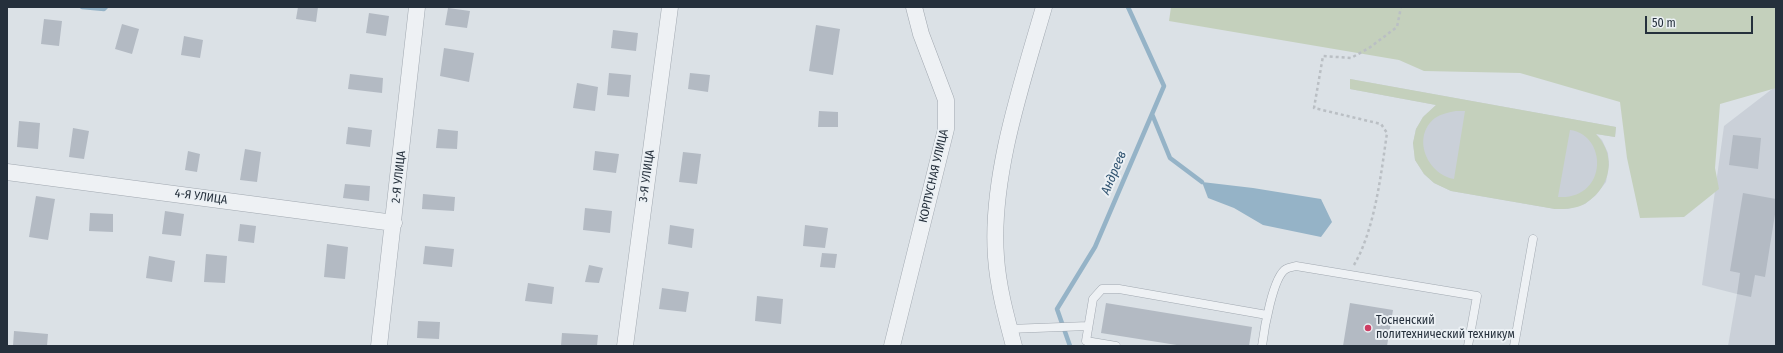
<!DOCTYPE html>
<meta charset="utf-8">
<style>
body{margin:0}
#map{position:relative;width:1783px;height:353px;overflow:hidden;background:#dbe1e6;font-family:"Fira Sans Condensed",sans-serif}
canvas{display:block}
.frame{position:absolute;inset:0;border:8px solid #25303c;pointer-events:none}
.scale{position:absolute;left:1645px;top:16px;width:108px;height:18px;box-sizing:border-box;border:2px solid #25303c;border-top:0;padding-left:5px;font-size:12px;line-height:14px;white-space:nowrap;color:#25303c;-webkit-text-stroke:3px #ebf0f4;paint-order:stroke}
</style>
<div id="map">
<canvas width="1783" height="353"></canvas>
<div class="frame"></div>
<div class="scale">50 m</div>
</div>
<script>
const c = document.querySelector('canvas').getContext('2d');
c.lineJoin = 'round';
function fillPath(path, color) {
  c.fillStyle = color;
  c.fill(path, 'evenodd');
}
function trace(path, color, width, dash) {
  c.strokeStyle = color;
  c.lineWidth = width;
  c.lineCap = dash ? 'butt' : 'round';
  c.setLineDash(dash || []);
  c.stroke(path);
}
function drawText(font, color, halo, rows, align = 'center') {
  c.font = font + ' "Fira Sans Condensed",sans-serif';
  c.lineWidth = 4;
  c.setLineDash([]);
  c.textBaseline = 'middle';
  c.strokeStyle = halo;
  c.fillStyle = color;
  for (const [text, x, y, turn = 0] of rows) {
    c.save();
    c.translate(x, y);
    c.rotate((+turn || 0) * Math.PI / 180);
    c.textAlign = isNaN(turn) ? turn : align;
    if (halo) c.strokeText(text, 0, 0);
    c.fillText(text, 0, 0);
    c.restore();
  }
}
const built = new Path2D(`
 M1350,79L1616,127L1615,137L1596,134L1602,140L1608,153L1609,165L1606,182L1596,195L1585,204L1568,209H1555L1451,191L1434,183L1424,174L1415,160L1413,143L1416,129L1423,117L1436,105L1350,89Z
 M1776,86V346H1728L1737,294L1702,285L1724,126Z`);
const green = new Path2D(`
 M1171,7H1776V88L1720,104L1715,168L1719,189L1684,217L1640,218L1627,158L1620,102L1520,73L1424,71L1399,60L1169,21Z
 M1350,79L1616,127L1615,137L1596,134C1617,156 1611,187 1586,203C1577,209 1565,209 1555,209L1451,191L1434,183L1424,174L1415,160L1413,143L1416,129L1423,117L1436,105L1350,89ZM1456,111H1465L1454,179C1427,174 1411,137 1435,118C1441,114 1449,112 1456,111ZM1570,130C1608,135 1608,200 1558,197Z`);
const water = new Path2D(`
 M1202,182L1253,188L1321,199L1332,222L1321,237L1263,225L1234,208L1208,198Z`);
const stream = new Path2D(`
 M82,7L104,9L106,7
 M1152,114L1170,158L1202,182
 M1070,346L1057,309L1095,247L1164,86L1128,7`);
const building = new Path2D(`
 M298,7H318L316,22L296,19Z
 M448,8L470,11L467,28L445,25Z
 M369,13L389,16L386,36L366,33Z
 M44,19L62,21L59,46L41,44Z
 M122,24L139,29L132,54L115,49Z
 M816,25L840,29L833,75L809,71Z
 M613,30L638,33L636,51L611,48Z
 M184,36L203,40L200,58L181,55Z
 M444,48L474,53L469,82L440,76Z
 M609,73L631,75L629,97L607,95Z
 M690,73L710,75L708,92L688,89Z
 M350,74L383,78L382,93L348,89Z
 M577,83L598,87L595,111L573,108Z
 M819,111L838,112V127H818Z
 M19,121L40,123L38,149L17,147Z
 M348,127L372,130L370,147L346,144Z
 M73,128L89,131L84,159L69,157Z
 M438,129L458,131L457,149L436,148Z
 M1733,135L1761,138L1758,169L1729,165Z
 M245,149L261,152L257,182L240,180Z
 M188,151L200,154L197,172L185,170Z
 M595,151L619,154L616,173L593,170Z
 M683,152L701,154L697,184L679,182Z
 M345,184L370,186L369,201L343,198Z
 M1743,193L1776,199V208L1765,277L1755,275L1751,297L1737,294L1740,273L1730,271Z
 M423,194L455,197L454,211L422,209Z
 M36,196L55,199L48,240L29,237Z
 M585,208L612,211L610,233L583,230Z
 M165,211L184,214L181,236L162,234Z
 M90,213L113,214V232L89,231Z
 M240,224L256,226L254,243L238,241Z
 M670,225L694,229L692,248L668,244Z
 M805,225L828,228L825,248L803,246Z
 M327,244L348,247L345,279L324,277Z
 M425,246L454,249L452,267L423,264Z
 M822,253L837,254L835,268L820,267Z
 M206,254L227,256L225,283L204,282Z
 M149,256L175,261L172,282L146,278Z
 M589,265L603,268L599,283L585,282Z
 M528,283L554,287L552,304L525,301Z
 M662,288L689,292L686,312L659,309Z
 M757,296L783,299L781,324L755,321Z
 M1106,303L1252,327L1249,346H1183L1101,333Z
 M1350,303L1393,310L1387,346H1343Z
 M418,321L440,322L439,339L417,338Z
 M14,331L48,334L47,346H13Z
 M562,333L598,335L597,346H561Z`);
const path = new Path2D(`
 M1354,265C1375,229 1381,174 1387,133L1381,124L1314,108L1323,56L1351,58L1369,48L1397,27L1401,7`);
const lane = new Path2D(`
 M1009,329L1088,326
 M1116,346L1086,341L1093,299L1102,289H1119L1267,315
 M1262,346C1264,330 1273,276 1286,269C1289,267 1293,267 1296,266L1477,296L1468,346
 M1514,346L1533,239`);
const street = new Path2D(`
 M7,172L394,223
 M379,346L417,7
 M625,346L670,7
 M892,346L946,129V100L921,34L914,7
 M1014,346C1006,316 998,287 996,257C990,177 1022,83 1044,7`);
const markers = [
 [1368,328,4,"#ce3d63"]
];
const streetNames = [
 ["3-Я УЛИЦА",647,176,-82],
 ["КОРПУСНАЯ УЛИЦА",934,176,-77],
 ["2-Я УЛИЦА",399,177,-84],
 ["4-Я УЛИЦА",201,197,8]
];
const poiNames = [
 ["Тосненский",1376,321],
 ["политехнический техникум",1376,335]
];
const waterNames = [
 ["Андреев",1114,173,-67]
];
fillPath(built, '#cad0d8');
fillPath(green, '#c4d0bc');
fillPath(water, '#95b3c7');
trace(stream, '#95b3c7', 4.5);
fillPath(building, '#b3bac3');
trace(lane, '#a1a8b0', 9);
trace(street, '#a1a8b0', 17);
trace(path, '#babfc4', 2.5, [3, 3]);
trace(lane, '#eef1f4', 8);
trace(street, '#eef1f4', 16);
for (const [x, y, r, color] of markers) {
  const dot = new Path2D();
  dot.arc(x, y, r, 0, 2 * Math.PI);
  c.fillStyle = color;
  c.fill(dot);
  trace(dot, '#ebf0f4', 1.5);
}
drawText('12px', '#25303c', '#ebf0f4', streetNames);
drawText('12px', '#25303c', '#ebf0f4', poiNames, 'left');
drawText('italic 13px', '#305370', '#ebf0f4', waterNames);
</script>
